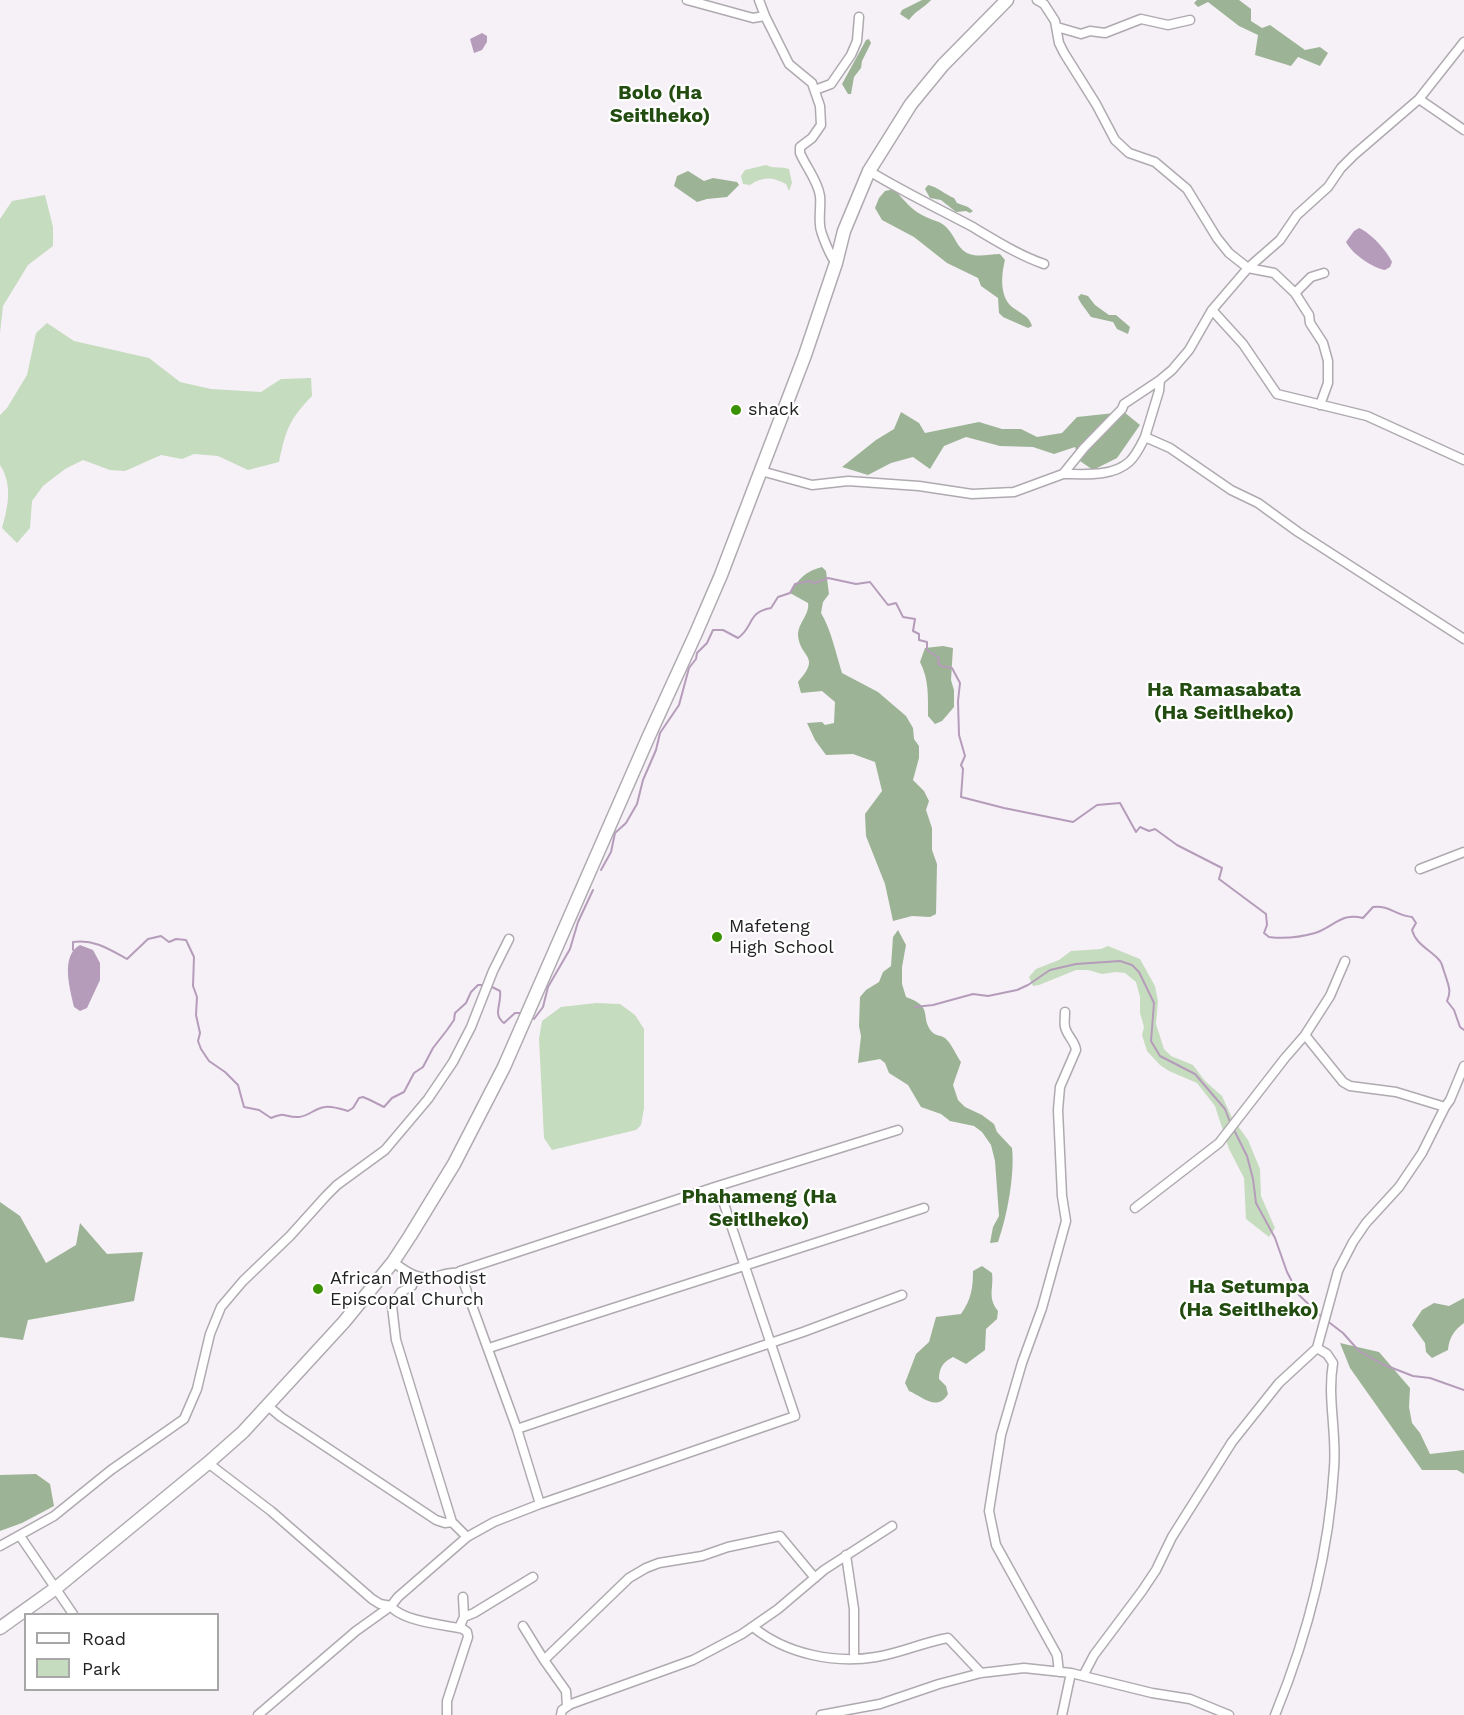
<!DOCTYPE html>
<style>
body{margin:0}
#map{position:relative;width:1464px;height:1715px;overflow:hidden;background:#f6f0f7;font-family:"Work Sans",sans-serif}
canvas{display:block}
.legend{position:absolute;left:24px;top:1613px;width:195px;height:78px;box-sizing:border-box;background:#fff;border:2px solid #a7a7a7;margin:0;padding:8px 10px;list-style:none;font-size:18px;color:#232224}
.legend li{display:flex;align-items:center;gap:12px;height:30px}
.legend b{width:30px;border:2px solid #a7a7a7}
</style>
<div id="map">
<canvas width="1464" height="1715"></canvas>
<ul class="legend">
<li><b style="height:8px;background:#fff"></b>Road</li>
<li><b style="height:16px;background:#c6dcbf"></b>Park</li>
</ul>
</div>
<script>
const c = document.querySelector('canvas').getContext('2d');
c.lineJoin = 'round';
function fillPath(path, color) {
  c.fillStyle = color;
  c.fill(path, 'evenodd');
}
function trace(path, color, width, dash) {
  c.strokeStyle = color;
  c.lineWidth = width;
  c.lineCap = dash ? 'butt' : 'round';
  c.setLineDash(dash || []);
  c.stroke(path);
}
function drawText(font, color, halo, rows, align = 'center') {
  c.font = font + ' "Work Sans",sans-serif';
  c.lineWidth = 4.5;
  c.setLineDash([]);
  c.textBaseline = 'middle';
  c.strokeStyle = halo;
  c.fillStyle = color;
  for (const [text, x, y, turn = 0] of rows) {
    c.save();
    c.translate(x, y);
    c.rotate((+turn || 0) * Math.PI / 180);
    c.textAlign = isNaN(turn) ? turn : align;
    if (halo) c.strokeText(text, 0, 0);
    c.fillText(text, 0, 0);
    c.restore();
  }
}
const green = new Path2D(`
 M766,165C774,169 781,166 789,169L792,183L789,191L786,184C773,177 763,176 750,185L743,184L741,176L745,170Z
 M45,195L53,227V246L28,265L3,306L0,333V219L12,201Z
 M47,323L74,341L149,358L180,382L211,389L261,392L281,379L311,378L312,396C289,420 286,429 279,462L248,470L218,456L194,454L182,459L161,455L125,471L110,470L83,460L65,469L43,486L32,501L30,528L17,543L2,528C8,507 13,485 0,465V415L7,408L27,375L36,333Z
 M1108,946L1140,959L1155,986L1158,1001L1156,1024L1164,1049L1171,1056L1193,1065L1205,1081L1222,1096L1232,1118L1248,1140L1260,1169L1261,1196L1275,1228L1269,1237L1246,1219L1244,1178L1229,1149L1215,1106L1197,1083L1169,1071L1160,1065L1147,1051L1142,1035L1144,1027L1140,1013V997L1136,982L1125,973L1116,972L1102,974L1088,970H1076L1039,985L1033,986L1029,977L1036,969L1059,960L1071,951L1101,949Z
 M596,1003L620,1004L635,1015L644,1029V1108L641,1125L636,1130L552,1150L544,1138L539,1039L542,1021L561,1007Z`);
const forest = new Path2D(`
 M922,0H931C924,8 915,11 909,20L900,14L902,10Z
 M1197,0H1239L1251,9V21L1262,28L1270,25L1305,50L1320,47L1328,53L1320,66L1298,57L1291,66L1255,55L1258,35L1239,26L1208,2L1198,7L1194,3Z
 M869,39L871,43L862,61L861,68L854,77L851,94H848L842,84L866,40Z
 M688,171L704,181L713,178L737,182L739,185L727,197L707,199L697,202L674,186L677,176Z
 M928,185C938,187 944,194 954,198L957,203L968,207L973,211L970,213L966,211L956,212L941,200L930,198L925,189Z
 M894,189C904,200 912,211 926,217C934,221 941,221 947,228C955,236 957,248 967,253C978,258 989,254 1000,254L1005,260C1001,276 999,299 1015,309C1023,315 1029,316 1032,326L1028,328L1003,317L999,313L998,298L981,286L978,278L947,263L914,237L882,220L875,208L879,198L885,191Z
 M1081,294L1088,296L1095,305L1109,315H1116L1130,327L1128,334L1117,329L1113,322L1091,317C1088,312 1079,302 1078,297Z
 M901,412L919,423L925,433L979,422L1002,429H1021L1037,437L1062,433L1077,417L1124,412L1140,425L1117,458L1093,470L1080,461L1075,447L1054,454L1033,447L1000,446L966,437L944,446L930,469L913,457L891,463L868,475L842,467L876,440L894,429Z
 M822,567L826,571L829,594L823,602L821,613C831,629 836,654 842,673L878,692L906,716L913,728L914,739L919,746V758L913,780L924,791L929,801L926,810L932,828V850L937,864L936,914L930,917L912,916L893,921L885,884L866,836L865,814L882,791L875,762L853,754L826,755L815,740L807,723L822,722L825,725L834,723L835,702L822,691L801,693L798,682C822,655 800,659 798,635C798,623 810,614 808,603L790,593C798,579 806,571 822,567Z
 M943,646L953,648L951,680L954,690V707L942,721L935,724L928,716C928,697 929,679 920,662L925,648Z
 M898,930L906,945L902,967V984L906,997C935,1007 919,1017 932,1032C936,1036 940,1035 945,1038C952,1044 956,1055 961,1062L953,1085L958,1100L965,1107L982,1115L994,1124L997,1132L1012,1148C1015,1174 1007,1217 998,1242L990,1243L993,1227L999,1216L995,1161L991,1145L982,1132L974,1126L950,1121L941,1114L921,1107L908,1085L889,1073L885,1063L880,1059L858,1063L861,1036L859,1026L860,997L866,990L879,982L883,972L891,966L893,937Z
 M0,1202L20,1216L46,1263L76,1245L80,1223L107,1254L143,1252L134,1301L28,1320L23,1340L0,1337Z
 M982,1266L992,1273C994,1289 987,1297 998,1311L997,1319L986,1329L985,1350L966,1364L953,1357C943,1362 939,1368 939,1379L946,1386L948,1394C937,1412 923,1397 909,1391L905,1383L916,1354L929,1342L936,1317L961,1314C971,1300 973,1288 973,1271Z
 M1464,1298V1323C1454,1330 1449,1338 1448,1350L1432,1358L1426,1352L1425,1343L1412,1325L1422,1310L1434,1303L1449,1306Z
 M1340,1343L1379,1352L1410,1388L1409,1407L1412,1423L1420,1433L1430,1454L1464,1450V1474L1457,1470H1422L1350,1368Z
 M36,1474L50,1484L54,1506L22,1523L0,1531V1475Z`);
const water = new Path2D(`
 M482,33L487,36V42L482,50L474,53L470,39Z
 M1359,228C1371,233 1387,251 1392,262L1390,267L1385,270C1373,268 1352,254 1346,242L1354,231Z
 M80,945L93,950L100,963V980L87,1008L80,1011L74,1007C70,989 60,956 80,945Z`);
const stream = new Path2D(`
 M601,870L611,852L615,833L626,823L637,804L643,780L656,750L660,733L679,705L689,668L696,659L697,653L707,643L713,630H723L738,638C754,627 747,612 771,608L778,597L790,593L795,584L809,581L815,583L828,578L856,584L870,582L888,605L896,603L903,617L915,619L913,631L919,634V640L927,642V650L939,658L938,663L941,666L952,668L960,683L958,701L959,735L965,756L961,765L963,769L961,797L1004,808L1073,822L1097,805L1120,803L1136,832L1140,827L1149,831L1155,829L1177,845L1222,868L1219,879L1266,914L1267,925L1264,933L1269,937C1284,939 1301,937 1315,933C1334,927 1341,912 1363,918L1373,907C1390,905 1396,916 1412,917L1416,923L1412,930C1416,945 1431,950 1440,961C1443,965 1443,970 1445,974C1448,985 1452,990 1447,1001L1454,1010L1460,1027L1464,1030
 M73,950V942C94,939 109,949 127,959L148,939L161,936L169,942L176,939L186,940L194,957L193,986L197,997L196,1015L200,1033L198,1041L201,1049L209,1061L225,1072L238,1085L244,1107L259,1110L271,1118C285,1111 285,1118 299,1117C309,1116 315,1108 325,1107C332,1106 341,1109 348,1111L353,1108L359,1098L363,1097L370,1100L384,1107L392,1098L404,1092L414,1073L423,1067L433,1048L447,1030L454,1020L455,1013L466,1003L471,992L478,985H485
 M490,986L500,991C502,1004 492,1014 504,1023L515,1013H520
 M915,1007L933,1005L973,994L988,996L1017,990L1028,985L1050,970L1076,964L1120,961L1132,965L1139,972L1154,1003L1151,1041L1160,1056L1195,1074L1225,1109L1230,1122
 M534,1019L543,1007L548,987L570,949L578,922L593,890
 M1234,1130L1247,1156L1253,1179L1256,1203L1275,1238L1287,1272L1299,1295L1322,1317
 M1326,1320L1343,1333L1359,1351L1382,1364L1413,1376L1430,1378L1464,1390`);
const street = new Path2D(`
 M687,0L753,18L765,16L789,64L812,83L820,106L821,125L812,138L800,147V153C806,167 818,181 820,196C821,205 819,215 820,225C820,232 831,258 836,263
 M759,0L765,16
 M1037,0L1044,4L1055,21L1059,43L1064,53L1096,104L1115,140L1129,153L1155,162L1187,189L1217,238L1229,253L1248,268L1274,273L1295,293L1309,315L1310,323L1323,343L1328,361V383L1320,405
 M1057,27L1081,34L1090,31L1105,33L1141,19L1168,25L1190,20
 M815,90L831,84L851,55L857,41L859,17
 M1419,99L1464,130
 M869,171C902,191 937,208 971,226C995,240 1018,255 1044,264
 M1295,293L1311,277L1324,273
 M1212,310L1243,344L1277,394L1367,416L1464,460
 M1145,437L1159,391L1160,380L1172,370L1189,350L1212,310L1248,268L1280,240L1297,215L1328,187L1341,168L1354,155L1419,99L1464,42
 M761,471L812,485L848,481L919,486L972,494L1014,492L1063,474L1084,448L1122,409L1124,404L1160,380
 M1063,474C1085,474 1112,477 1129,462C1136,456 1141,445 1145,437L1170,448L1231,490L1258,503L1298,532L1464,639
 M1420,869L1464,852
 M1445,1107L1450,1100L1464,1066
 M1135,1208L1219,1143L1285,1058L1305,1035L1330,996L1345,961
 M393,1262C408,1273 418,1281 438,1276C445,1274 450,1272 457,1273L462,1278L517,1429L540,1504L494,1522L467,1537L398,1597L391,1606C401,1621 445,1625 463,1629L467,1632L468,1637L447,1701V1715
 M457,1273L460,1271L718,1186L898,1130
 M414,1277L412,1286L401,1292L392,1306L396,1340L452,1522L467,1537
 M489,1348L924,1208
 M268,1406L281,1417L436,1520L445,1523L452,1522
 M517,1429L803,1332L902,1295
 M208,1463L271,1511L372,1599L380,1604L391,1606
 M540,1504L795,1416L718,1186
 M20,1536L73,1614
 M0,1546L54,1516L111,1470L184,1419L197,1389L210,1334L221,1307L243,1281L290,1236L326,1196L337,1185L385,1150L428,1099L453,1062L471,1027L493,971L509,939
 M846,1555L854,1609V1658
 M464,1617L474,1613L533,1577
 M523,1626L544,1660
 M753,1627C786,1654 835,1664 876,1657C901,1653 924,1642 948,1638L981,1673
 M459,1628L464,1617L463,1597
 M1059,1672L1057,1655L996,1545L989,1511L1001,1435L1022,1363L1042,1308L1066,1221L1062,1196L1058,1110L1060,1087L1076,1050C1075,1041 1067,1036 1065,1027C1064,1023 1065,1017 1065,1012
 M1083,1676L1094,1655L1142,1591L1156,1570L1172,1537L1232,1442L1279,1383L1317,1348L1338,1271L1353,1242L1366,1223L1399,1187L1422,1153L1445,1107L1396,1092L1350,1086L1343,1082L1305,1035
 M567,1706L566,1691L544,1660L629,1578L646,1568L659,1563L702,1556L728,1547L780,1536L815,1578
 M258,1715L356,1631L391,1606
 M561,1715L562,1710L571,1704L693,1660L742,1634L778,1609L824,1570L892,1526
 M821,1715L880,1704L939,1684L981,1673L1024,1668L1071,1673L1152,1693L1190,1699L1229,1715
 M1062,1715L1071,1673
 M1275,1715C1307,1637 1329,1552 1334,1468C1337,1433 1327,1398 1333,1363L1327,1354L1317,1348`);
const primary = new Path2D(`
 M0,1628L56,1588L208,1463L243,1432L344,1322L393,1262L410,1236L454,1164L504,1067L648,738L696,633L721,575L805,355L836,263L844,231L869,171L911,104L943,65L1007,0`);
const markers = [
 [736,410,6,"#3a9200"],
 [717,937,6,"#3a9200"],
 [318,1289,6,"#3a9200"]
];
const poiNames = [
 ["shack",748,410],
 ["Mafeteng",729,927],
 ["High School",729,948],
 ["African Methodist",330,1279],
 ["Episcopal Church",330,1300]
];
const neighbourhoodNames = [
 ["Bolo (Ha",660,93],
 ["Seitlheko)",660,116],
 ["Ha Ramasabata",1224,690],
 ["(Ha Seitlheko)",1224,713],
 ["Phahameng (Ha",759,1197],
 ["Seitlheko)",759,1220],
 ["Ha Setumpa",1249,1287],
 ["(Ha Seitlheko)",1249,1310]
];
fillPath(green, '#c6dcbf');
fillPath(forest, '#9cb495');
fillPath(water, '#b59cba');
trace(stream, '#b59cba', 2);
trace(street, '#afaab0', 11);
trace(primary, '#afaab0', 15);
trace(street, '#fff', 8);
trace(primary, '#fff', 12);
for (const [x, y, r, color] of markers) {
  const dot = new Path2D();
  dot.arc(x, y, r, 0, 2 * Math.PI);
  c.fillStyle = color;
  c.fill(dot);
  trace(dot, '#fff', 2);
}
drawText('18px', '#232224', '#fff', poiNames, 'left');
drawText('bold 20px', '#224c10', '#fff', neighbourhoodNames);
</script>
